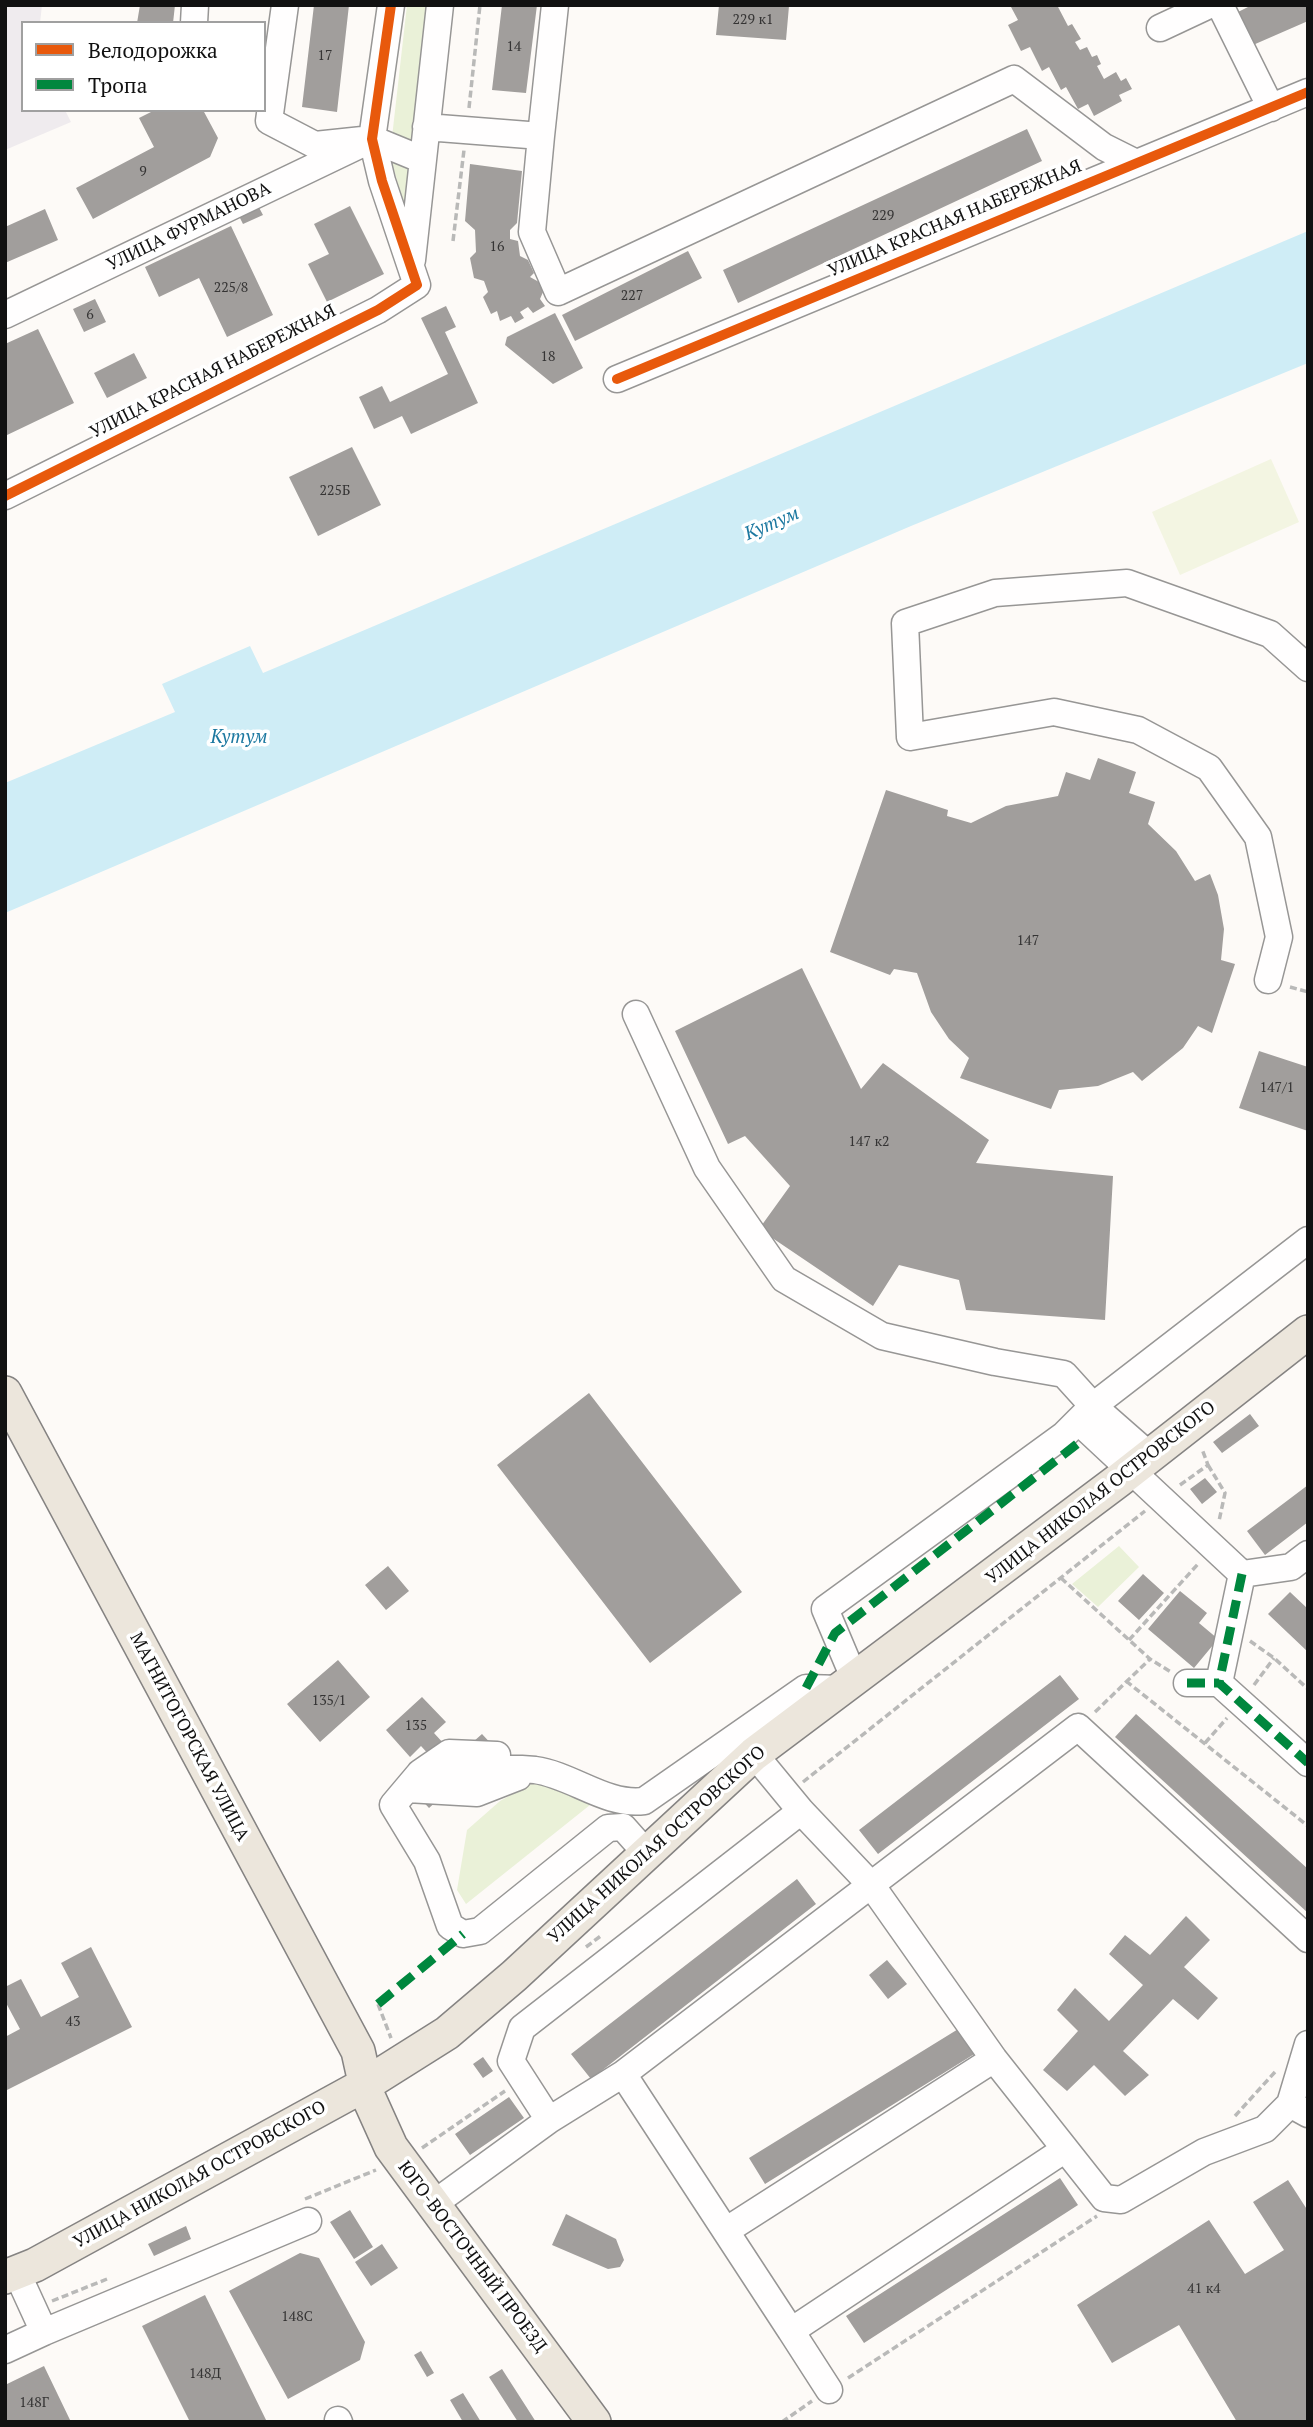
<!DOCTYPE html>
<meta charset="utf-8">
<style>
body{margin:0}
#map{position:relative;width:1313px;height:2427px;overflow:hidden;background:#fdfaf7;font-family:"PT Serif",serif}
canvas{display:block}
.frame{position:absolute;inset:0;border:7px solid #111;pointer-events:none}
.legend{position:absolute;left:21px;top:21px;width:245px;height:91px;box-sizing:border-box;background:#fff;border:2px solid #a0a0a0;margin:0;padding:9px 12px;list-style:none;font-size:21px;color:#111}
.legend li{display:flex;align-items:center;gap:14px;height:35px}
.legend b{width:35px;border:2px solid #a0a0a0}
</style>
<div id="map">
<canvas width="1313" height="2427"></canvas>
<div class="frame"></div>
<ul class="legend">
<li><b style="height:9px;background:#e8590c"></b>Велодорожка</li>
<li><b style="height:9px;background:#00873e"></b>Тропа</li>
</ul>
</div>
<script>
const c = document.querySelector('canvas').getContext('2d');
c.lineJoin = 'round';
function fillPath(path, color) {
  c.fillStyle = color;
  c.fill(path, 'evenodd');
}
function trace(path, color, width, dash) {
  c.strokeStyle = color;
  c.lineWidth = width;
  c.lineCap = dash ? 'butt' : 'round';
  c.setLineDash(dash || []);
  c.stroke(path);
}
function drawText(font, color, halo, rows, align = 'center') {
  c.font = font + ' "PT Serif",serif';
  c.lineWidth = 7;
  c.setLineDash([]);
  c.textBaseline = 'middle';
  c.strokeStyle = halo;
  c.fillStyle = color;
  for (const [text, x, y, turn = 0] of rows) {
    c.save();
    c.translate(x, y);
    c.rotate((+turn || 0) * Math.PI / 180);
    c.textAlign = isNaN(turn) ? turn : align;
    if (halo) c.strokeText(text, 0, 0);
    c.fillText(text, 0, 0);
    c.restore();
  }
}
const industrial = new Path2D(`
 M5,5H42L40,23H23V110H65L71,122L5,150Z`);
const green = new Path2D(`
 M407,5H433L416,149L391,146Z
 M391,159L418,163L409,223Z
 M1119,1546L1139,1567L1098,1607L1072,1584Z
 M540,1779L580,1793L590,1805L466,1904L457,1890L467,1830L500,1801Z`);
const pitch = new Path2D(`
 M1271,459L1299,522L1180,575L1152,512Z`);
const water = new Path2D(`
 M1308,231V363L911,526L5,913V783L175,712L162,684L250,646L263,673Z`);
const building = new Path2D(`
 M140,5H175L173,23H137Z
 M314,5H349L337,112L302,107Z
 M502,5H537L526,93L492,90Z
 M719,5L789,6L786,40L716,35Z
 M1013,5H1057L1068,26L1072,24L1081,39L1075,42L1080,50L1087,47L1092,57L1097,55L1101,64L1097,66L1104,79L1116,72L1121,81L1126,78L1132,89L1119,95L1122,101L1094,116L1088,104L1078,109L1066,87L1061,90L1049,67L1042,71L1030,47L1021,51L1008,25L1018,20L1011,7Z
 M1252,5H1308V21L1253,45L1238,12Z
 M155,110H203L218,138L210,157L93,219L76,188L154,147L139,118Z
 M1027,129L1042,161L738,303L723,270Z
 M470,164L522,171L517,223L510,230V239L518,241L520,256L528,260L534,273L530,277L539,282L543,292L540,299L545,306L533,313L528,307L520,312L524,318L515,323L511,316L500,321L497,311L491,314L483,297L488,292L484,281L474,278L470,258L476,252L475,230L465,221Z
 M255,200L263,215L243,224L236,210Z
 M350,206L384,274L327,302L308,264L329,254L314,224Z
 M45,209L58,240L5,263V227Z
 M231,226L273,315L227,337L199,278L159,297L145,267Z
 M688,251L702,278L575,341L562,315Z
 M95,299L106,322L84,332L73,309Z
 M446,306L456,327L445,332L478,403L411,434L402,416L374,429L359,397L382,386L390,402L448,374L421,318Z
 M555,313L583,368L553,384L505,345L507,337Z
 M38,329L74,403L5,436V344Z
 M134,353L147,378L107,398L94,373Z
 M352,447L381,505L318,536L289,477Z
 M1098,758L1136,772L1129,793L1155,802L1148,824L1176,851L1195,881L1210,874L1218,895L1224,929L1221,960L1235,964L1212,1033L1198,1026L1183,1048L1142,1081L1133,1072L1098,1086L1059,1090L1051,1109L960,1078L969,1058L949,1039L931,1012L917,973L894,969L890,975L830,952L886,790L948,810L947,816L971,823L1006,806L1058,796L1066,772L1090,780Z
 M802,968L861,1089L883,1063L989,1140L976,1163L1113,1176L1105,1320L966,1310L959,1280L899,1265L873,1306L759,1229L790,1186L745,1136L728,1144L675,1031Z
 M1259,1051L1308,1067V1131L1239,1108Z
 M589,1393L742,1592L650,1663L497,1465Z
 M1250,1414L1259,1426L1222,1453L1213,1442Z
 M1205,1478L1217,1492L1202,1504L1190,1489Z
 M1308,1485V1522L1265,1555L1247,1531Z
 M388,1566L409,1591L386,1610L365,1585Z
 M1143,1574L1164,1593L1139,1620L1118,1601Z
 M1180,1591L1207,1613L1199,1623L1218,1639L1194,1668L1148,1629Z
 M1290,1592L1308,1609V1652L1268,1614Z
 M338,1660L370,1697L320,1742L287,1704Z
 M1060,1675L1079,1699L878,1854L859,1830Z
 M422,1697L446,1722L434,1733L456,1757L482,1734L496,1749L429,1808L415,1793L442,1769L421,1746L410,1757L386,1730Z
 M1136,1714L1308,1869V1913L1115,1737Z
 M797,1879L816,1904L591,2079L571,2054Z
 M1186,1916L1210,1940L1184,1967L1218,1998L1198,2020L1173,1999L1123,2051L1149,2075L1125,2096L1094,2065L1067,2091L1043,2070L1078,2031L1057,2010L1075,1988L1109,2021L1143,1985L1109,1954L1125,1935L1150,1955Z
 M91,1947L132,2027L5,2091V2037L20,2029L5,2001V1987L21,1979L41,2017L79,1997L61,1963Z
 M887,1960L907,1984L888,1999L869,1975Z
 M968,2023L984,2048L765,2184L749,2158Z
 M483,2057L493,2071L483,2078L473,2064Z
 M509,2097L524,2118L470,2155L455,2134Z
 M1060,2178L1078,2205L864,2343L846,2316Z
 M1288,2180L1308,2211V2422H1237L1179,2325L1112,2363L1077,2305L1209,2220L1245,2274L1284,2250L1253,2202Z
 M350,2210L373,2247L354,2259L330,2222Z
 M566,2214L616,2239L624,2260L620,2267L608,2269L552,2245Z
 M186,2226L191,2239L154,2256L148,2244Z
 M382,2244L398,2268L371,2286L355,2262Z
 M300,2253L319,2258L365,2342L360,2360L288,2399L229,2291Z
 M205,2295L267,2422H190L142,2326Z
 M421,2351L434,2373L427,2377L414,2355Z
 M44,2366L71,2422H5V2385Z
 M502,2369L536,2422H518L489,2377Z
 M463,2393L481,2422H463L450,2400Z`);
const path = new Path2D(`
 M469,108L480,5
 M453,241L464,150
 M1290,987L1308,992
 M1208,1465L1225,1493L1219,1521
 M1180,1485L1208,1465L1202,1449
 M1061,1578L1150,1659L1171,1672
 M1129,1640L1198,1564
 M1250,1641L1274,1658L1308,1689
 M1126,1681L1308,1826
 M1254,1685L1274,1658
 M1095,1712L1150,1659
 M1205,1743L1227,1718
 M803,1782L1145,1511
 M586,1947L602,1935
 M378,2004L391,2038
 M1235,2116L1275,2072
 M422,2148L505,2091
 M305,2199L376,2170
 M52,2301L107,2279
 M848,2378L1097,2216
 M782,2422L812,2401`);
const minor = new Path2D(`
 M285,5L269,121L315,145L372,139L423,160
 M1220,5L1271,108
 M194,23L195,5
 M1160,28L1209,5
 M426,127L541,136L555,5
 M541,136L532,232L558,292L1014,79L1104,147L1134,162
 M412,260L440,5
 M5,315L372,139
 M617,379L1308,92
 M5,496L378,310L417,285L382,181L372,139L391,5
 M1268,980L1279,937L1258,837L1209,768L1138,730L1054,712L910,737L905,623L995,593L1127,583L1270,634L1308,668
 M636,1014L707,1168L784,1279L882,1336L995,1362L1064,1374L1093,1406L1150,1456
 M1078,1421L1242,1574L1291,1567L1308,1554
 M1242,1574L1219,1683L1308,1763
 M855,1680L825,1609L1064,1435L1093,1406L1308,1240
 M1187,1683H1219
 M754,1754L801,1811L872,1886L994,2059L1104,2198L1121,2200L1204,2152L1265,2129L1290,2104L1308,2114
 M420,1773L449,1753L497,1755
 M407,1789L477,1793L518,1777
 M647,1854L623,1827L608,1828L480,1931L463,1934L450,1926L427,1861L393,1805L420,1773C457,1772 498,1766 535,1770C572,1775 606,1806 644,1801L806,1688L842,1689
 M1290,2104L1308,2044
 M549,2120L511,2061L522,2028L801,1811
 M1064,2150L791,2331L623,2074L1078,1727L1308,1939
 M432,2205L549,2120L623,2074
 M727,2230L994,2059
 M791,2331L829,2390
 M44,2332L308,2221
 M5,2350L44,2332L17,2273
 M338,2420L339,2422`);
const major = new Path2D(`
 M5,1393L358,2051L368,2096L391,2147L594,2422
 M5,2277L35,2265L366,2084L447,2033L514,1976L754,1754L1119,1480L1308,1332`);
const quiet = new Path2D(`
 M1242,1574L1219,1683L1308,1763
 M1187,1683H1219
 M806,1688L835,1633L1077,1444
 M378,2004L463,1934`);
const cycleway = new Path2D(`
 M617,379L1308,92
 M5,496L378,310L417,285L382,181L372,139L391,5`);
const numberNames = [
 ["229 к1",753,20],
 ["14",514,47],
 ["17",325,56],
 ["9",143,172],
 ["229",883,216],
 ["16",497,247],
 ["225/8",231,288],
 ["227",632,296],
 ["6",90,315],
 ["18",548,357],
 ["225Б",335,491],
 ["147",1028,941],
 ["147/1",1277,1088],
 ["147 к2",869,1142],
 ["135/1",329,1701],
 ["135",416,1726],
 ["43",73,2022],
 ["41 к4",1204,2289],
 ["148С",297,2317],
 ["148Д",205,2374],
 ["148Г",34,2403]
];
const streetNames = [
 ["УЛИЦА КРАСНАЯ НАБЕРЕЖНАЯ",955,219,-23],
 ["УЛИЦА ФУРМАНОВА",189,227,-26],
 ["УЛИЦА КРАСНАЯ НАБЕРЕЖНАЯ",213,372,-27],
 ["УЛИЦА НИКОЛАЯ ОСТРОВСКОГО",1101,1493,-38],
 ["МАГНИТОГОРСКАЯ УЛИЦА",189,1737,62],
 ["УЛИЦА НИКОЛАЯ ОСТРОВСКОГО",657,1845,-42],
 ["УЛИЦА НИКОЛАЯ ОСТРОВСКОГО",200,2175,-29],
 ["ЮГО-ВОСТОЧНЫЙ ПРОЕЗД",472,2257,53]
];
const waterNames = [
 ["Кутум",772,524,-23],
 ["Кутум",239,738]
];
fillPath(industrial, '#efebee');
fillPath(green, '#eaf1d8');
fillPath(pitch, '#f3f5e2');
fillPath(water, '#cfedf6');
fillPath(building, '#a19e9c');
trace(minor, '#979695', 29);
trace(major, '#858382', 36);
trace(path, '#b9b9b8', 3.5, [7, 3.5]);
trace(minor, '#fffefe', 26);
trace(major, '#ece6dc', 33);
trace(quiet, '#00873e', 9, [18, 9]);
trace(cycleway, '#e8590c', 10);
drawText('14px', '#353434', null, numberNames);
drawText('18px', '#111', '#fff', streetNames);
drawText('italic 19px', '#1c78a0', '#fff', waterNames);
</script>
